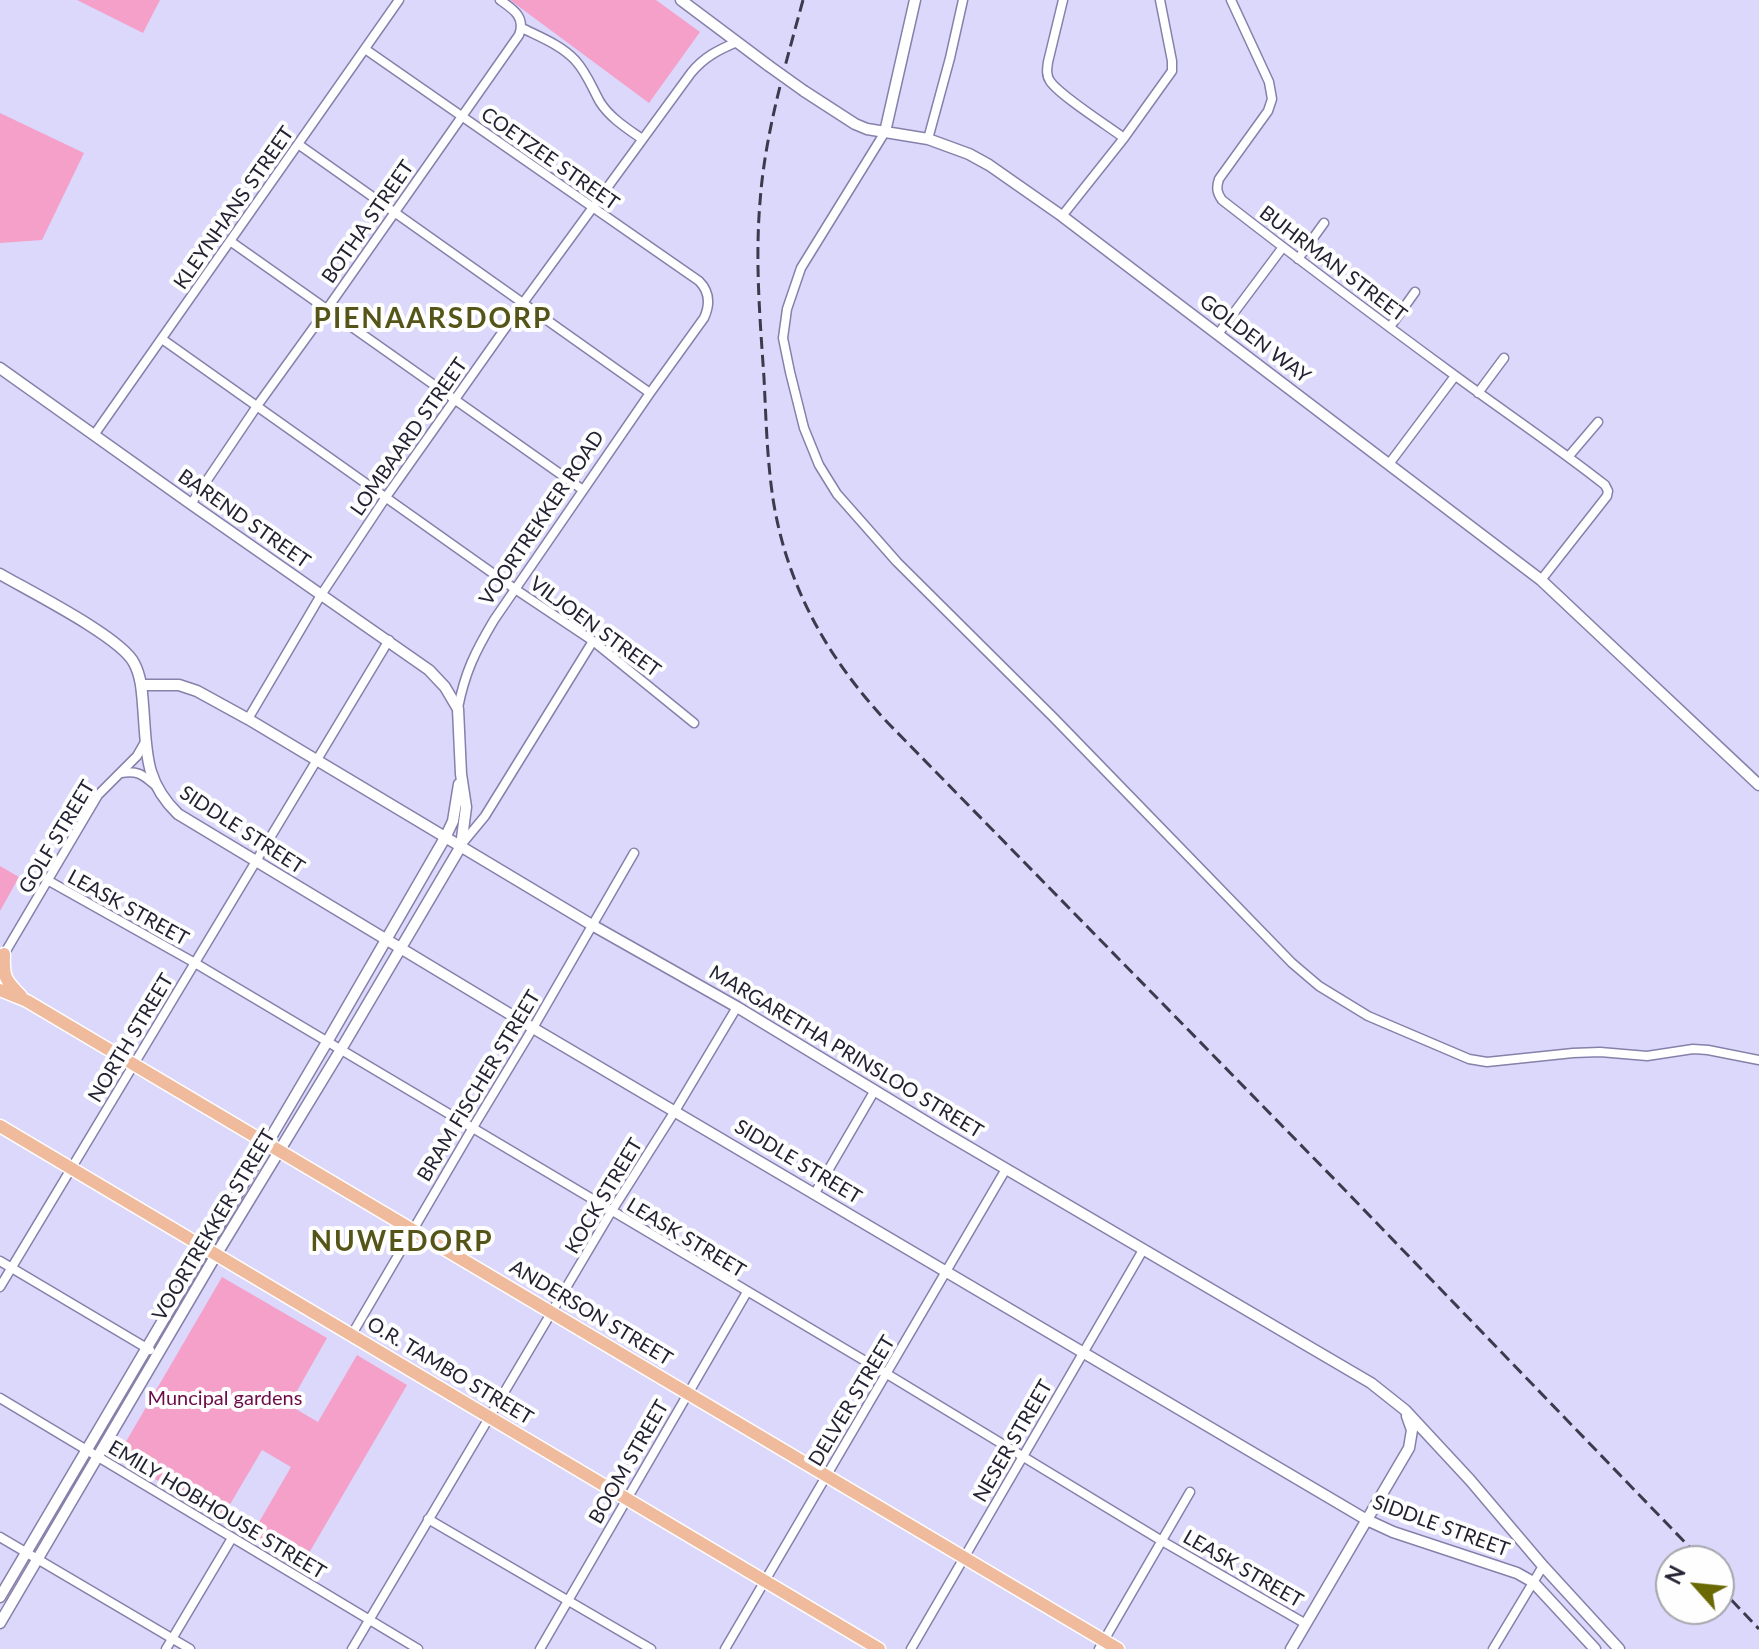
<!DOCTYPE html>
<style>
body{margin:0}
#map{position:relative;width:1759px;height:1649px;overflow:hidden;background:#dbd8fc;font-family:Lato,sans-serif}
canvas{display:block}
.north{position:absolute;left:1655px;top:1545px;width:80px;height:80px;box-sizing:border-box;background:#fefefe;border:2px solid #a6a6ac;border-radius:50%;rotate:297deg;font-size:22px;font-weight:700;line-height:32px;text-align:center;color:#232232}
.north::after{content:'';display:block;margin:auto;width:28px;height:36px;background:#6a6904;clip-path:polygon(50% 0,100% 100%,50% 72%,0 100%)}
</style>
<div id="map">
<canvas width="1759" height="1649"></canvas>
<div class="north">N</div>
</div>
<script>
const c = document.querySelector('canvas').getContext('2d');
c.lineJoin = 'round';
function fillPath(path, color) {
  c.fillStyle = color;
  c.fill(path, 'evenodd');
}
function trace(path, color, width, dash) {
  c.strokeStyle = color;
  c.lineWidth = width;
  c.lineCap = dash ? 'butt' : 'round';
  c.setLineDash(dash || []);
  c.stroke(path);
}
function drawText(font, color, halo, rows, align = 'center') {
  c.font = font + ' Lato,sans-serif';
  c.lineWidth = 8;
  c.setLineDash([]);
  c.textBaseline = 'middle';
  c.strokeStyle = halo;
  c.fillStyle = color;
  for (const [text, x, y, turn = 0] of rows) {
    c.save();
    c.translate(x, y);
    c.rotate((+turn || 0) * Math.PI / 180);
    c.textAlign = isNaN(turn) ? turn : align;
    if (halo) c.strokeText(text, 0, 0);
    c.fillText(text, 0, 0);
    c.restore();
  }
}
const green = new Path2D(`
 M77,0H160L143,33Z
 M510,0H656L700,32L649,103Z
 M0,113L84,153L42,240L0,243Z
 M0,866L19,877L0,911Z
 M222,1277L327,1338L289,1405L318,1422L357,1355L407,1385L302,1565L251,1536L291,1467L262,1450L222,1518L117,1457Z`);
const minor = new Path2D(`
 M1063,0L1048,62C1047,69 1046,75 1050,81C1059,95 1108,126 1124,138
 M1231,0L1269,82L1272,99L1268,111L1219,179C1216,188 1217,193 1222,200C1299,260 1378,319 1457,377C1506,413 1557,447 1605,485L1608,491L1607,496L1541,580
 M522,28C540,37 561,45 575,60C587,73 592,88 600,102C610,118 628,129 642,139
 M365,49L699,281C710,292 710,305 704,318L650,393L494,620C475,652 465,672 458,708
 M885,132L801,268L787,309L783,338L790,372L804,428L819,465L837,494L897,562L1053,717L1292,963L1319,986L1368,1016L1469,1059L1487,1062L1573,1053L1600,1052L1647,1056L1693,1049L1708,1050L1759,1060
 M928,139L950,58L963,0
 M298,144L650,393
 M1062,216L1124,138L1172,71V61L1160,0
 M230,241L583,490
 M1298,259L1324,223
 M1390,327L1415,292
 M1218,334L1283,247
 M162,339L515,589L593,641L694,723
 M1478,393L1504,358
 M94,435L399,0
 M1569,456L1598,422
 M1389,464L1455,376
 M191,504L257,406L327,309L519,35C526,17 513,9 500,0
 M248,719L321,595L386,497L523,303L691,73C704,57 718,50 737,42
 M121,773C138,770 143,775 155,785
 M461,845L485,816L593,641
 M49,881L195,963L887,1374L1162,1541L1306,1624
 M3,956L98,795L137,756L145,742
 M815,1193L875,1090
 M0,1261L150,1350
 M0,1287L389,640
 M351,1336L472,1129L533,1028L634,853
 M0,1398L418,1649
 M428,1519L651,1649
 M0,1537L190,1649
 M166,1649L232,1538
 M352,1649L611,1212L675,1111L737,1007
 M540,1649L747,1292
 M725,1649L1006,1169
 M911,1649L1143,1250
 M1099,1649L1190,1492
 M1493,1649L1543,1566`);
const tertiary = new Path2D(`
 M681,0L769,66
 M804,91L855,124L867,129L928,139L969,154L989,165L1062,216L1541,580L1759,785
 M885,132L915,0
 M0,368L191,504L429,670L445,687L458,709L461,774L466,807L461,846L340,1051L216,1255L0,1623
 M0,574C29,591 121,637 134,663C141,676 142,691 143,705C147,750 143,780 178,814L533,1028L1367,1520L1393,1532L1517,1573L1533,1582L1595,1649
 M141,685H179L197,691L248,719L592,925L737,1007L938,1129L1371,1383L1405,1410L1470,1480L1543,1566L1619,1649
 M0,1597L327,1042L446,836L453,821L459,784
 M1291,1649L1409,1448L1412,1430L1407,1416`);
const primary = new Path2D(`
 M4,954C3,977 5,980 21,996
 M0,990L27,1001L1118,1649
 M0,1126L879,1649`);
const rail = new Path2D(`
 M803,0C785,67 765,133 760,202C755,261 760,319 764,378C766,418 767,459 773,499C787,587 828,659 888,723L1341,1186L1703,1561
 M1719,1587L1759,1629`);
const tertiaryBridge = new Path2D(`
 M769,66L804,91`);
const streetNames = [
 ["COETZEE STREET",550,159,35],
 ["KLEYNHANS STREET",234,208,-55],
 ["BOTHA STREET",368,222,-55],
 ["BUHRMAN STREET",1333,264,37],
 ["GOLDEN WAY",1255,339,37],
 ["LOMBAARD STREET",409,437,-55],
 ["VOORTREKKER ROAD",542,518,-56],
 ["BAREND STREET",244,519,35],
 ["VILJOEN STREET",595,627,36],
 ["SIDDLE STREET",242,830,33],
 ["GOLF STREET",57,837,-59],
 ["LEASK STREET",128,908,29],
 ["NORTH STREET",131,1038,-59],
 ["MARGARETHA PRINSLOO STREET",846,1052,31],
 ["BRAM FISCHER STREET",479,1086,-59],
 ["SIDDLE STREET",798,1162,31],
 ["KOCK STREET",604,1196,-59],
 ["VOORTREKKER STREET",214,1225,-59],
 ["LEASK STREET",686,1238,31],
 ["ANDERSON STREET",591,1313,31],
 ["O.R. TAMBO STREET",450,1371,31],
 ["DELVER STREET",852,1401,-59],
 ["NESER STREET",1013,1441,-60],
 ["BOOM STREET",629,1462,-60],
 ["EMILY HOBHOUSE STREET",217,1510,31],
 ["SIDDLE STREET",1441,1526,20],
 ["LEASK STREET",1243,1569,30]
];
const parkNames = [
 ["Muncipal gardens",225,1399]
];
const districtNames = [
 ["PIENAARSDORP",433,319],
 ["NUWEDORP",402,1242]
];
fillPath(green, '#f4a0c9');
trace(minor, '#8581aa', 11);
trace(tertiary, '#8581aa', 13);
trace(primary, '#fff', 15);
trace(minor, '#fff', 8);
trace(tertiary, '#fff', 10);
trace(primary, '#f0bb9d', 12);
trace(rail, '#3c3a4d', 3, [12, 6]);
trace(tertiaryBridge, '#8581aa', 13, []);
trace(tertiaryBridge, '#fff', 10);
drawText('20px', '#232232', '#fefefe', streetNames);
drawText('20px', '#6b0c47', '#fefefe', parkNames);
c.letterSpacing = '2px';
drawText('bold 28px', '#555519', '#fefefe', districtNames);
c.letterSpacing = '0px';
</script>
